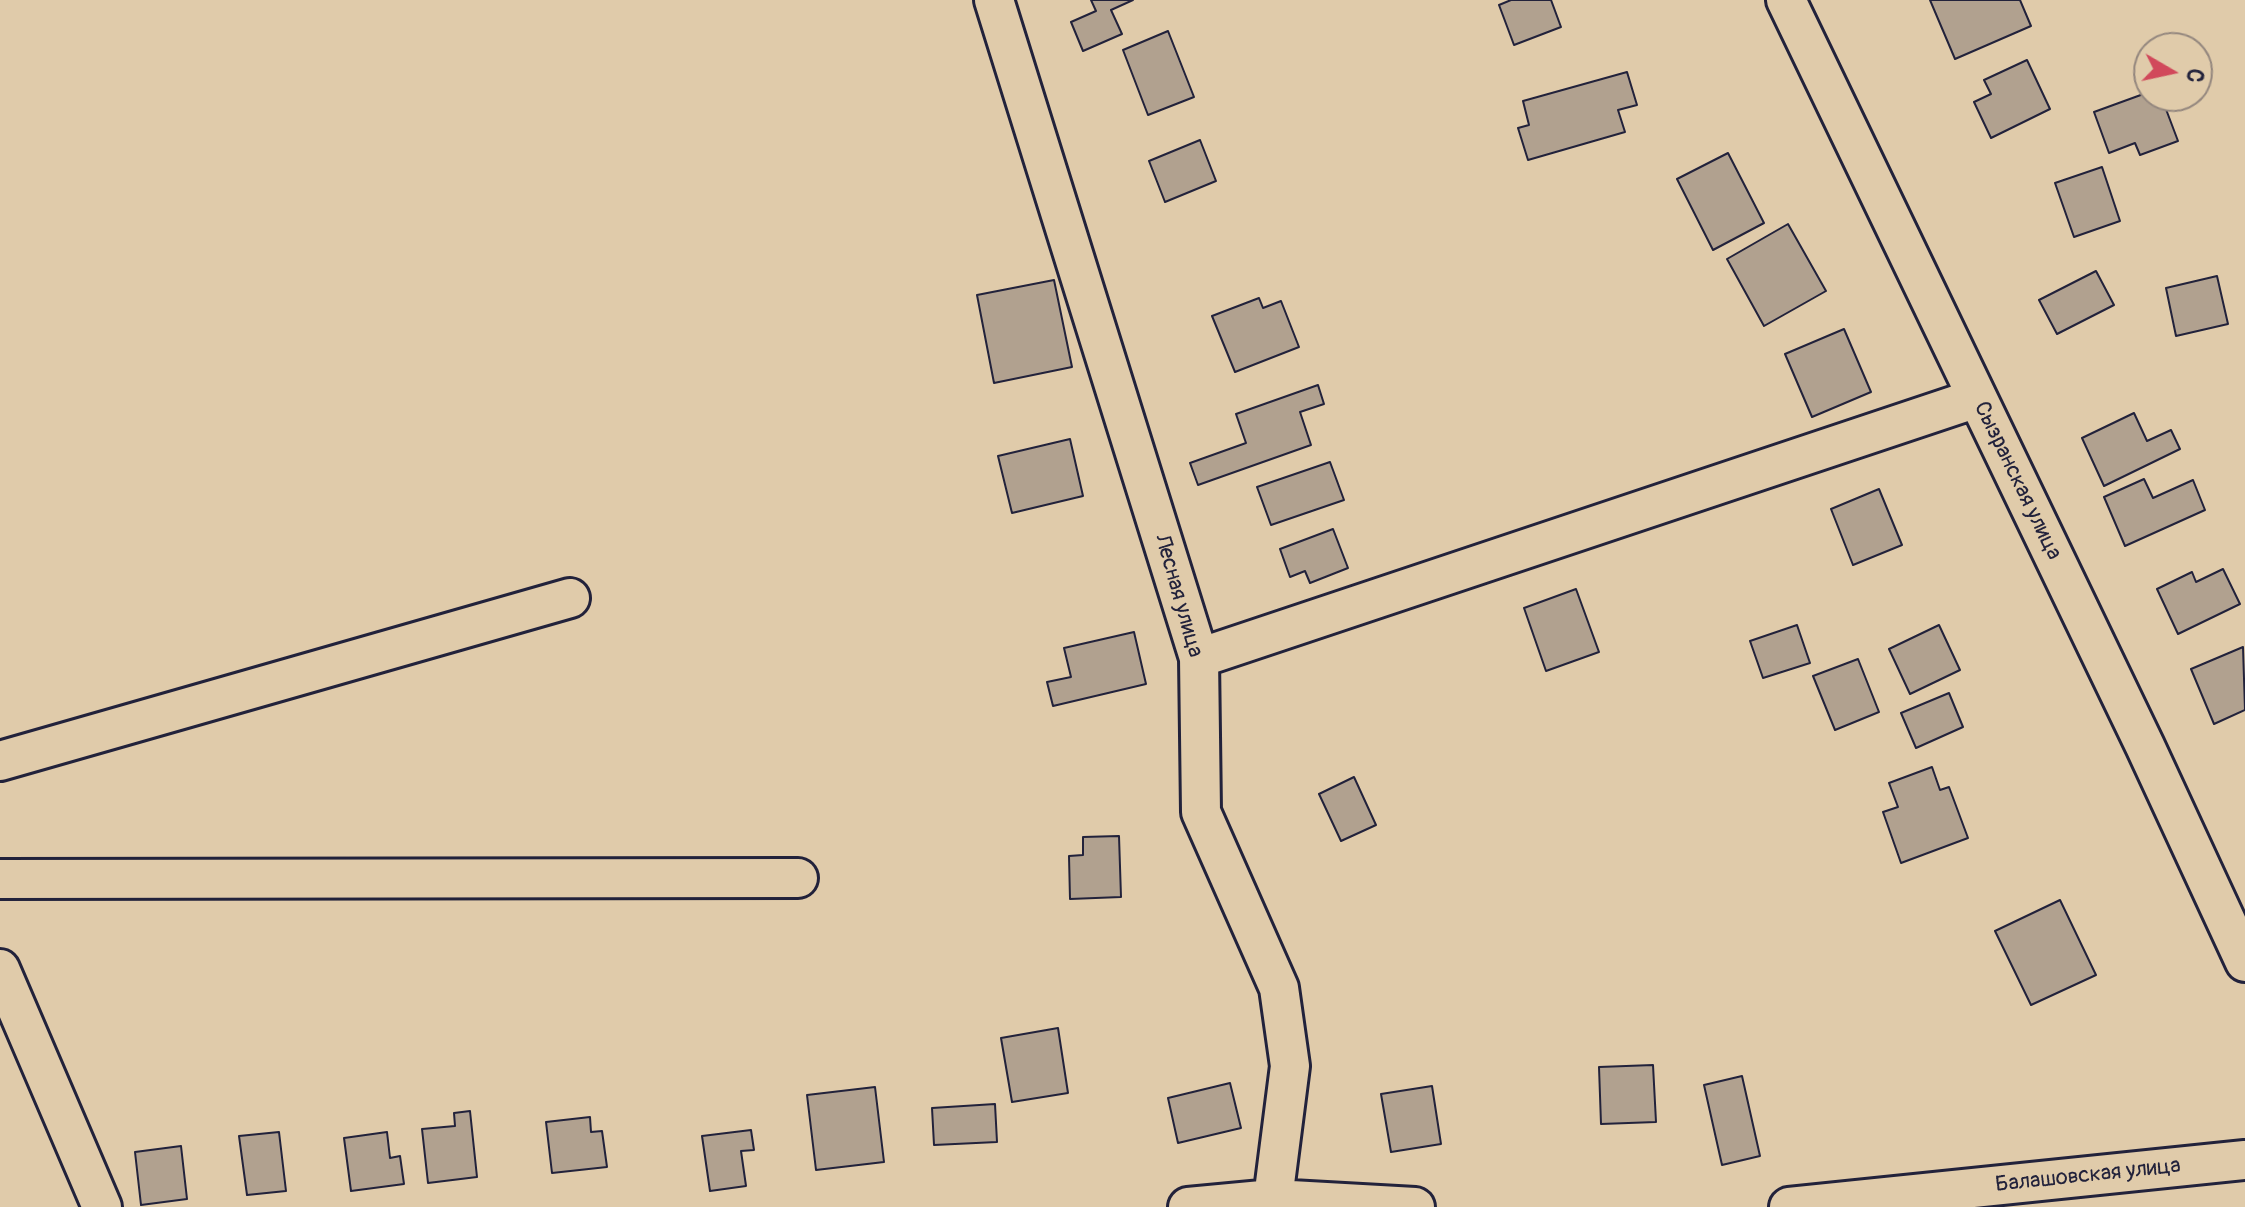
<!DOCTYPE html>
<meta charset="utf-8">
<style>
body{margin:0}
#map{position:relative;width:2245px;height:1207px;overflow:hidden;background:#e0cbaa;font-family:Pangolin,sans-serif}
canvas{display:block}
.north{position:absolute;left:2133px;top:32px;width:80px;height:80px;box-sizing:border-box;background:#e0cbaa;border:2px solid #94877e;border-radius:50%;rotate:99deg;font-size:22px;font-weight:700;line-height:32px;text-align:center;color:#22223b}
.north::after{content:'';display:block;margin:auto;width:28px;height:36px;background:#d1495b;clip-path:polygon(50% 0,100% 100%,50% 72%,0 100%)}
</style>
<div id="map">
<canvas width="2245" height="1207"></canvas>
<div class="north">С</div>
</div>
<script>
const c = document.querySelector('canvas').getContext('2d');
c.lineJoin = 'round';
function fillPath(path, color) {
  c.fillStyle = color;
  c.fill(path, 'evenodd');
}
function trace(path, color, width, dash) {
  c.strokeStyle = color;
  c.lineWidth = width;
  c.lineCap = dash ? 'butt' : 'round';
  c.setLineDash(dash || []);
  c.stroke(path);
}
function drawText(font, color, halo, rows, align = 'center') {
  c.font = font + ' Pangolin,sans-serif';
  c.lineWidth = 6;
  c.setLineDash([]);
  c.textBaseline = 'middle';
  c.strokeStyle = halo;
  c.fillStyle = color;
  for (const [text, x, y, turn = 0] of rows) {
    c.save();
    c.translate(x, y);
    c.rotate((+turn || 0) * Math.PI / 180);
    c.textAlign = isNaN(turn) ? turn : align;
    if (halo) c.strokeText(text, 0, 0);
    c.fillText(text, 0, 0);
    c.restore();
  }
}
const building = new Path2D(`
 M1091,0H1133L1111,10L1122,34L1083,51L1071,22L1096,11Z
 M1511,0H1551L1561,27L1514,45L1499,5Z
 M1930,0H2020L2031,26L1955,59Z
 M1168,31L1194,97L1148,115L1123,50Z
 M2027,60L2050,109L1991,138L1974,102L1991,94L1984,80Z
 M1627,72L1637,105L1618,110L1625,132L1528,160L1518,128L1529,125L1523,101Z
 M2149,92V96H2161L2178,141L2140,155L2135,143L2109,153L2094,112Z
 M1200,140L1216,181L1165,202L1149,161Z
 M1728,153L1764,223L1713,250L1677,179Z
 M2102,167L2120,221L2074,237L2055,183Z
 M1788,224L1826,291L1764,326L1727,259Z
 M2096,271L2114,305L2057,334L2039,300Z
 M2217,276L2228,324L2176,336L2166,288Z
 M1054,280L1072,367L994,383L977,295Z
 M1259,298L1263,308L1281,301L1299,347L1235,372L1212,316Z
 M1844,329L1871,392L1812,417L1785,354Z
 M1318,385L1324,404L1300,412L1311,445L1198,485L1190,463L1246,443L1236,414Z
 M2134,413L2147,441L2171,430L2180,449L2104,486L2082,438Z
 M1070,439L1083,496L1012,513L998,456Z
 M1330,462L1344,500L1271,525L1257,487Z
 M2144,479L2153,498L2193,480L2205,510L2125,546L2104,497Z
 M1879,489L1902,545L1853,565L1831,509Z
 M1333,529L1348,568L1310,583L1305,571L1290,577L1280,549Z
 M2223,569L2240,604L2178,634L2157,589L2192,572L2196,582Z
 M1576,589L1599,652L1546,671L1524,608Z
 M1797,625L1810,663L1763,678L1750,641Z
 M1939,625L1960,670L1910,694L1889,649Z
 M1134,632L1146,684L1053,706L1047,682L1071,677L1064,648Z
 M2243,647L2245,710L2214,724L2191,669Z
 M1858,659L1879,712L1835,730L1813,676Z
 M1949,693L1963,727L1916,748L1901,713Z
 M1932,767L1940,790L1949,787L1968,838L1901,863L1883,812L1898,807L1889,783Z
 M1354,777L1376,825L1341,841L1319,794Z
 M1119,836L1121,897L1070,899L1069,856L1083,855V837Z
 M2060,900L2096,975L2031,1005L1995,931Z
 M1058,1028L1068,1093L1012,1102L1001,1038Z
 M1653,1065L1656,1122L1601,1124L1599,1067Z
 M1742,1076L1760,1156L1722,1165L1704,1085Z
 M1230,1083L1241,1128L1178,1143L1168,1098Z
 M1432,1086L1441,1144L1391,1152L1381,1094Z
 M875,1087L884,1162L816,1170L807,1095Z
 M995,1104L997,1142L934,1145L932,1108Z
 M470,1111L477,1177L428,1183L422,1129L455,1126L454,1113Z
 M590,1117L591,1132L602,1131L607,1167L552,1173L546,1122Z
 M751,1130L754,1150L741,1151L746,1186L710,1191L702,1136Z
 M279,1132L286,1191L247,1195L239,1136Z
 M387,1132L390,1158L400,1156L404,1184L351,1191L344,1138Z
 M181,1146L187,1199L141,1205L135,1152Z`);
const minor = new Path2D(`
 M994,0L1199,658L1201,812L1279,988L1290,1066L1273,1199
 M1786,0L2145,746L2245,962
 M1199,658L1977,398
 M0,761L570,598
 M0,879L798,878
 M0,969L102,1207
 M1188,1207L1273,1199L1415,1207
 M1789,1207L2245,1160`);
const streetNames = [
 ["Сызранская улица",2017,481,64],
 ["Лесная улица",1178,596,74],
 ["Балашовская улица",2088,1176,-6]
];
fillPath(building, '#b1a18f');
trace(building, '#22223b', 2);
trace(minor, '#22223b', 44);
trace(minor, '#e0cbaa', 38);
drawText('22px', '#22223b', '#e0cbaa', streetNames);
</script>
